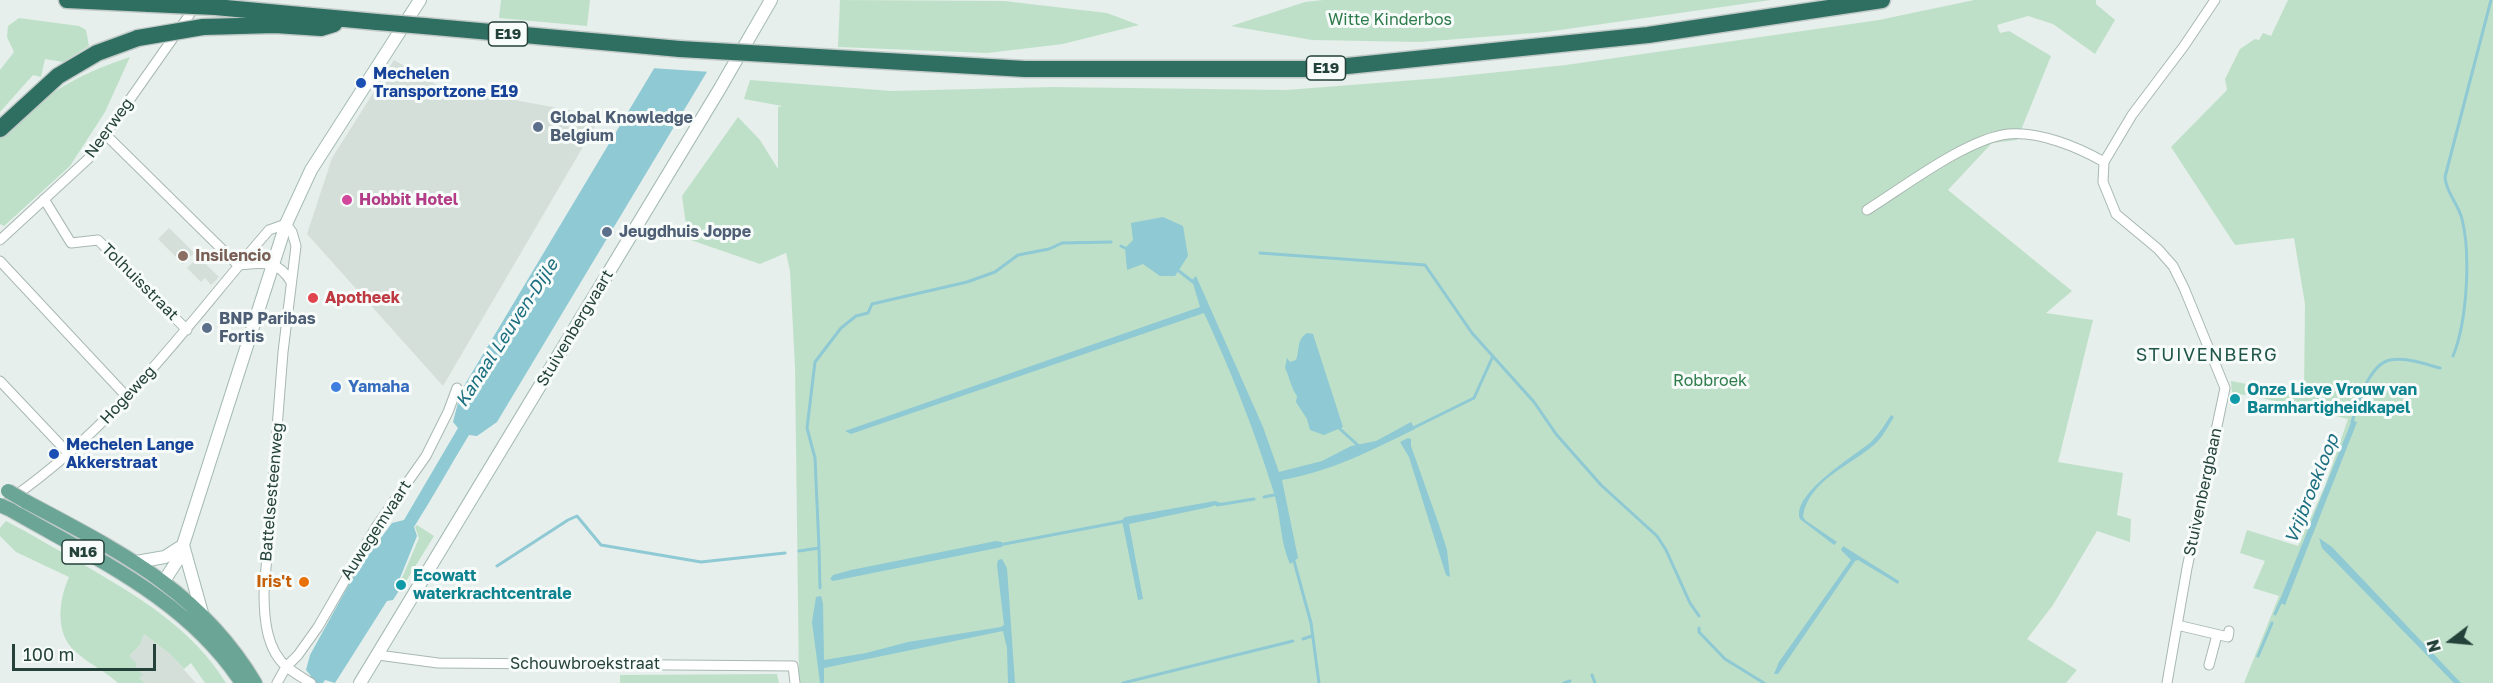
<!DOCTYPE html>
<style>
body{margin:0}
#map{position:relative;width:2493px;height:683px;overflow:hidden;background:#e6efeb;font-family:"Golos Text",sans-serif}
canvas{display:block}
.north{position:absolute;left:2421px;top:611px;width:60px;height:60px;-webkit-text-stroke:4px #f7fbf9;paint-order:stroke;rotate:254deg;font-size:16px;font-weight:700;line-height:24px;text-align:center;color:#24423a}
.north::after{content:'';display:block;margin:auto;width:21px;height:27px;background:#24423a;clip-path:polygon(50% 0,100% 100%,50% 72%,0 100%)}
.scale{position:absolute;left:12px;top:644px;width:144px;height:27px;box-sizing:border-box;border:3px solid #24423a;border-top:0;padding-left:8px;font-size:18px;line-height:21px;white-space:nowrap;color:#24423a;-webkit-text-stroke:4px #f7fbf9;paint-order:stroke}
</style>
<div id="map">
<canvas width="2493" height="683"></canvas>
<div class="north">N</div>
<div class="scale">100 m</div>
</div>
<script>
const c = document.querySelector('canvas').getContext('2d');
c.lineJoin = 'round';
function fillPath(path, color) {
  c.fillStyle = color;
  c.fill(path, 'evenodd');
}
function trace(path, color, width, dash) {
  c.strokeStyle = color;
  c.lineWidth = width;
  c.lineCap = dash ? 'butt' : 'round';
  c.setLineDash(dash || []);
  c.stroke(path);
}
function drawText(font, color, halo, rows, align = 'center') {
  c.font = font + ' "Golos Text",sans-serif';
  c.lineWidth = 6;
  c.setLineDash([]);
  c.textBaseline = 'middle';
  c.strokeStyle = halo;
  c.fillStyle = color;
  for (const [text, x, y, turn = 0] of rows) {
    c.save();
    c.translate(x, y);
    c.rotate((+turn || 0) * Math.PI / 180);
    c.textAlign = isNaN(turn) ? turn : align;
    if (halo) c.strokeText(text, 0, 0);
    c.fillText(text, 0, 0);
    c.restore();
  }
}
const built = new Path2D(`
 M394,60L439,86L601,116L443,386L307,234L332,158Z
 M169,228L219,277L211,285L205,278L201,282L187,268L197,258L193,254L183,264L158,239Z
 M144,634L170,654L196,683H145L139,678L129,656L140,645Z`);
const green = new Path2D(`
 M501,0H590L587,26L499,18Z
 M840,0L1004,1L1107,13L1139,25L1063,44L987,53L838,47Z
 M1323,0H1771L1546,32L1420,42L1312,40L1231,26L1305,2Z
 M1974,0H2096V4L2115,20L2095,54L2053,24L2028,16L1997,25L2000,33L2009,31L2051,56L2017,140L1992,143L1948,190L2072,291L2046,313L2093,320L2058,462L2123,473L2117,515L2131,519L2130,542L2097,531L2053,605L2027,639L2077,670L2066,683H799L795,367L790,271L786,253L760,264L688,239L682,196L738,117L760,140L778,169V107L782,106L744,99L750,80L892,91L1052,87L1286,90L1441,78L1566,65L1879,20Z
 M2288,0H2493V683H2244L2279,596L2253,588L2265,561L2240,553L2247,530L2298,546L2325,486L2348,419L2250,395L2232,394L2231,381L2311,396L2304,394L2305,304L2294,238L2235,245L2171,147L2227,90L2225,79L2240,49L2255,39L2259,40L2263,33L2271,36Z
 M19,18L79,26L86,30L89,46L63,62L45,59L41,77L33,75L0,112V70L14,52L7,37L8,26Z
 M130,57L105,112L70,166L4,226L0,224V137C38,97 78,74 130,57Z
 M6,521C33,535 59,551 86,566C140,598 192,628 226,683H205L191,663L184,669L170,654L144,634L140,645L129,656L137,664L135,667L143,675L139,678L145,683H118C105,671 89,664 76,652C54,634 59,599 69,577L16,552L0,536V528Z
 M417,525L434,536L405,583L402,578L419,538L415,527Z
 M777,674L779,683H620V675Z`);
const water = new Path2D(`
 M695,0H750L497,422L477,436L469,435C450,466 433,497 414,527L417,536L400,578L402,579L399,580L395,586L400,589L393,600L387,601L335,683L325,680L323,683H307L311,676L306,670L310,655L364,557L366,558L392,523L404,520L458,428L453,422L461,391Z
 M1163,217L1183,226L1188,256L1175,276H1160L1143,264L1127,270L1125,248L1133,240L1131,223Z
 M1196,276L1263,427L1279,472L1322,461L1351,446L1376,441L1411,422L1415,429C1372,450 1330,472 1282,480L1298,558L1290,564C1280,542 1281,516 1274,493C1255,432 1231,371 1204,313L851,434L845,431L1200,307L1192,280Z
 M1307,333L1313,334L1343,427L1324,435L1310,430L1307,419L1296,402L1297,396C1291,388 1290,378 1285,368L1287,358L1290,362L1296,360C1300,350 1296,340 1307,333Z
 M1891,415L1894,417C1888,426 1883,437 1875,444C1850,466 1809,480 1803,516L1805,520L1837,542L1834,545L1800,519C1791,494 1854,456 1871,442C1879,434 1885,424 1891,415Z
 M2352,420L2357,422L2285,605L2279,602Z
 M1408,438L1411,439V446L1439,525L1447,550L1450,577L1446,575L1409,457L1400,442Z
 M1215,501L1221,503L1210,507L1129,524L1143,599L1138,600L1122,520L1125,517Z
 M2319,538L2332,547L2461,683H2454L2322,548Z
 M996,541L1002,542V547L833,581L830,579L833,575L851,570Z
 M1843,546L1899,581L1898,584L1858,560L1855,561L1778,674H1774L1779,662L1851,560L1841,550Z
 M1002,559L1007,568L1015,683H1008L1007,648L1003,631L824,668V683H820L812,622L816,597L821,596L823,603L824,660L866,653L908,642L1001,627L1004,625L997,565L998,560Z`);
const pier = new Path2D(`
 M692,0H753L711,72L651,68Z`);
const stream = new Path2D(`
 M1121,246L1125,248
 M1260,253L1425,265L1472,333L1534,402L1556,434L1601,485L1657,536L1666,550L1690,603L1699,616
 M1179,271L1193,282
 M2453,356C2467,322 2471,255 2462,219C2458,203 2446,193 2445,177L2491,0
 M2352,422C2357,405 2369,364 2390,360C2405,357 2425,364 2440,368
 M1340,429L1361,448
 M1411,429L1474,398L1493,356
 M1264,497L1274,495
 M1217,505L1254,499
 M999,545L1125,521
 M819,548L820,588
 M799,551L819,548L815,458L807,428L815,362L841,328L856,316L868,313L872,304L967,282L995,272L1018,255L1049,249L1062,243L1111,242
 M1294,561L1311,623L1319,683
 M497,566L568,520L577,516L601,545L701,562L785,553
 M2275,614L2281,601
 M1699,628V632L1725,659L1764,683
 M1303,639L1312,636
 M2258,656L2272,623
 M1592,675L1595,683
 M1123,683L1293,641
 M1564,683L1570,681`);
const minor = new Path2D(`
 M105,134L238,265
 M44,199L71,243L98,240L187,330
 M1867,210C1904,187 1966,139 2008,134C2039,131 2078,147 2104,162
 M0,240L88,159L197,4
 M0,261L128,398
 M238,265C262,263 278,259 291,282
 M0,381L69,454
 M12,498C120,422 185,327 269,230L286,224L292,232L296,246L283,352L264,593C264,617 266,650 287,667C294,673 303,678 311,683
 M2177,625L2228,637L2229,631
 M378,655L438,663L793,666L795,683
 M2209,665L2217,635
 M277,683L286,667L298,655L318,627L376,527L426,456L448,412L457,388
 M2167,683L2187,568L2225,388L2184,288L2173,266L2158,249L2116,214L2103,182L2104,162L2132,115L2184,46L2215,0`);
const secondary = new Path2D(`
 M183,545L202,613
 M136,562L165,557L182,546
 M164,581L177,561L183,545L286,224L311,170L420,0
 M360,683L719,90L771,0`);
const primary = new Path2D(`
 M25,501C118,551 199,589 255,683
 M11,510C96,559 187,599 242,683`);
const motorway = new Path2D(`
 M67,0L150,4
 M215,7L377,22
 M424,26L680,49
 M203,27L275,25L321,28L334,24
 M767,54L1025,69H1318L1648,35L1882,0
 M0,129L58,76L97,53L138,38`);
const primaryBridge = new Path2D(`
 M8,491L25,501
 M0,505L11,510`);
const motorwayBridge = new Path2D(`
 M150,4L215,7
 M377,22L424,26
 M138,38L203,27
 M680,49L767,54`);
const markers = [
 [361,83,6,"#1a4fb4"],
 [538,127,6,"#5c6f8a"],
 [347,200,6,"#d1479c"],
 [607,232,6,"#5c6f8a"],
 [183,256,6,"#8d6e63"],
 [313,298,6,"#e0444e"],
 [207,328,6,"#5c6f8a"],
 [336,387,6,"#3f7fe0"],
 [2235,399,6,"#0f9aa8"],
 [54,454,6,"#1a4fb4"],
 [304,582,6,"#e8710a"],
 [401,585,6,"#0f9aa8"]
];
const shields = [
 [508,34,39],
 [1326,68,39],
 [83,552,42]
];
const shieldNames = [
 ["E19",508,34],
 ["E19",1326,68],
 ["N16",83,552]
];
const parkNames = [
 ["Witte Kinderbos",1390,20],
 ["Robbroek",1710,381]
];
const transitNames = [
 ["Mechelen",373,74],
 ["Transportzone E19",373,92],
 ["Mechelen Lange",66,445],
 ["Akkerstraat",66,463]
];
const serviceNames = [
 ["Global Knowledge",550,118],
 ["Belgium",550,136],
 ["Jeugdhuis Joppe",619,232],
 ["BNP Paribas",219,319],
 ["Fortis",219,337]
];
const streetNames = [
 ["Neerweg",109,128,-54],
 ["Tolhuisstraat",140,282,45],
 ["Stuivenbergvaart",575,328,-59],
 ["Hogeweg",128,395,-47],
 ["Battelsesteenweg",272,492,-85],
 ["Stuivenbergbaan",2203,492,-78],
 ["Auwegemvaart",376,530,-57],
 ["Schouwbroekstraat",585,664]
];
const hotelNames = [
 ["Hobbit Hotel",359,200]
];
const educationNames = [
 ["Insilencio",195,256]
];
const healthNames = [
 ["Apotheek",325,298]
];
const shopNames = [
 ["Yamaha",348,387]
];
const cultureNames = [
 ["Onze Lieve Vrouw van",2247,390],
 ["Barmhartigheidkapel",2247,408],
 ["Ecowatt",413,576],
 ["waterkrachtcentrale",413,594]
];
const foodNames = [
 ["Iris't",292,582]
];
const waterNames = [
 ["Kanaal Leuven-Dijle",507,333,-57],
 ["Vrijbroekloop",2312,489,-68]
];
const neighbourhoodNames = [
 ["STUIVENBERG",2207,355]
];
fillPath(built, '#d4dfda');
fillPath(green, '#bfe0c8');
fillPath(water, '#8ec9d4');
fillPath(pier, '#e6efeb');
trace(stream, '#8ec9d4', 3);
trace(minor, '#a8b8b2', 11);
trace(secondary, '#a4bbb3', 14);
trace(primary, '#c2cac8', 16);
trace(motorway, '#c2cac8', 19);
trace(minor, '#fff', 9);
trace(secondary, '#fff', 12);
trace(primary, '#6aa596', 14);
trace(motorway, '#2f6f62', 16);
trace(primaryBridge, '#c2cac8', 16, []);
trace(motorwayBridge, '#c2cac8', 19, []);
trace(primaryBridge, '#6aa596', 14);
trace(motorwayBridge, '#2f6f62', 16);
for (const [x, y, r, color] of markers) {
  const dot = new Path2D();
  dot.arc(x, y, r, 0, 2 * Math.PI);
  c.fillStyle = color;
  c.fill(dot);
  trace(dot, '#f7fbf9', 2);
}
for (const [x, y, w] of shields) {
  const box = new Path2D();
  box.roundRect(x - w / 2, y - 12, w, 24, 4.5);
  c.fillStyle = '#f7fbf9';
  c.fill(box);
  trace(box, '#24423a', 1.5);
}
drawText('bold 15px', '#24423a', null, shieldNames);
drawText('16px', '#2d7a4b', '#f7fbf9', parkNames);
drawText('bold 16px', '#164399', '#f7fbf9', transitNames, 'left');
drawText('bold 16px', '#4e5e75', '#f7fbf9', serviceNames, 'left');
drawText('16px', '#24423a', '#f7fbf9', streetNames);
drawText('bold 16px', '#b23c85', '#f7fbf9', hotelNames, 'left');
drawText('bold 16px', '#785e54', '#f7fbf9', educationNames, 'left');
drawText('bold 16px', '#be3a42', '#f7fbf9', healthNames, 'left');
drawText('bold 16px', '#366cbe', '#f7fbf9', shopNames, 'left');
drawText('bold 16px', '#0d838f', '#f7fbf9', cultureNames, 'left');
drawText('bold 16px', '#c56008', '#f7fbf9', foodNames, 'right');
drawText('italic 18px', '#1c6f80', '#f7fbf9', waterNames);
c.letterSpacing = '1.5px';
drawText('18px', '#1f5548', '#f7fbf9', neighbourhoodNames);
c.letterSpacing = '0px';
</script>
